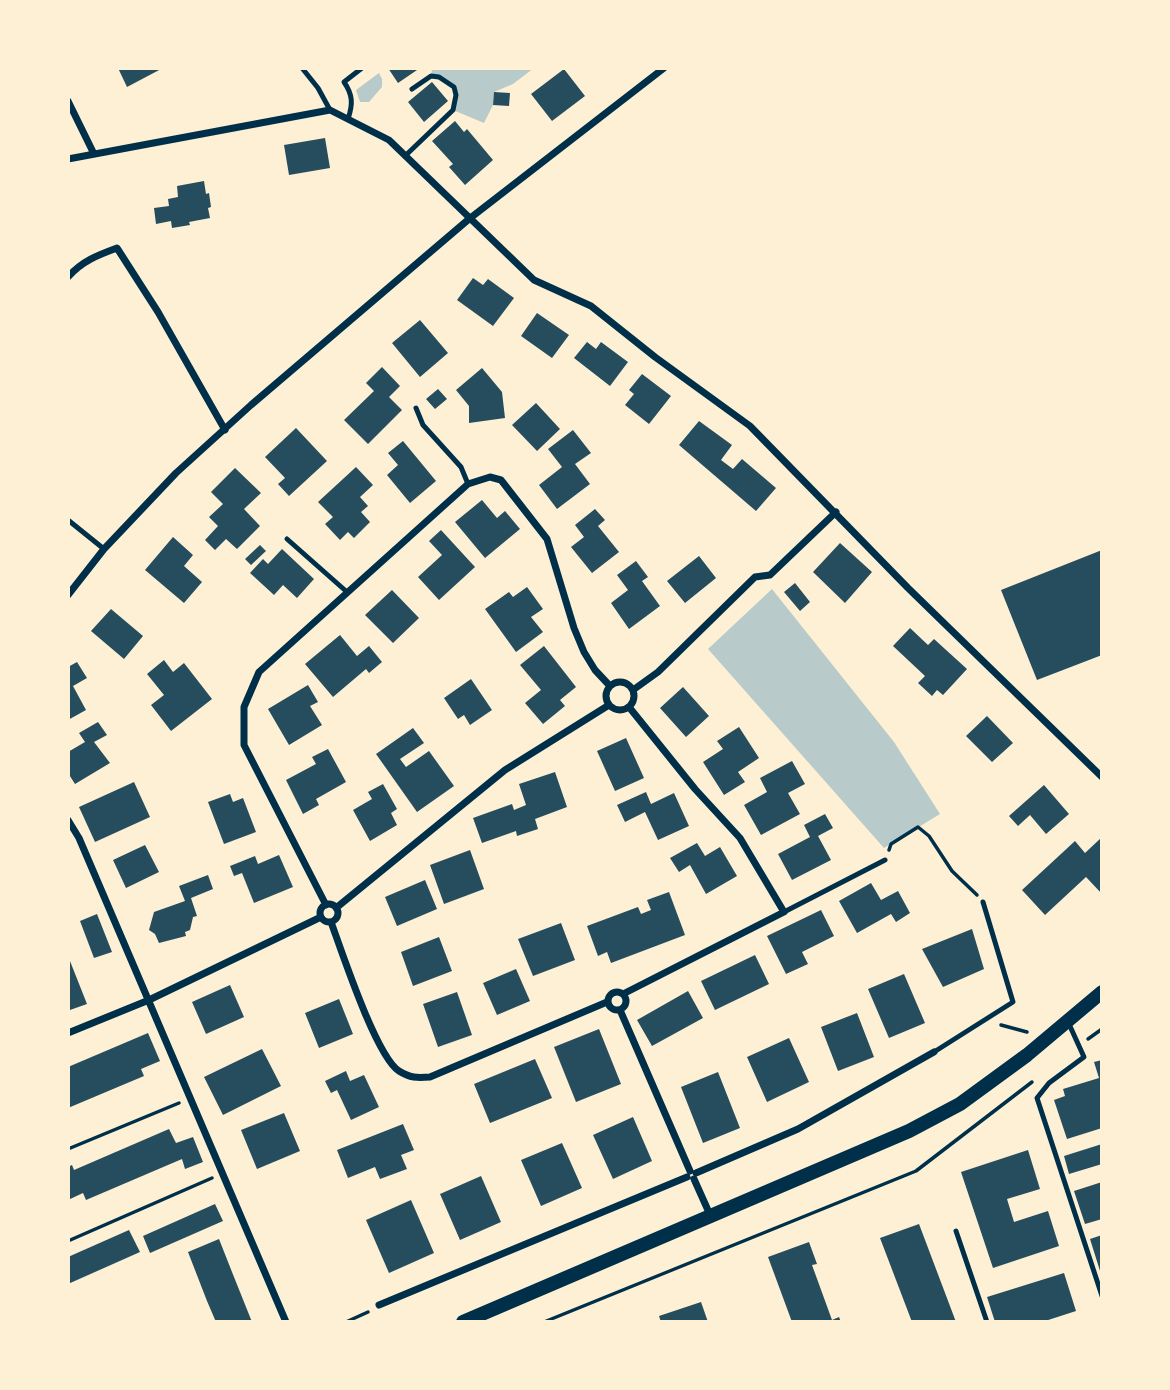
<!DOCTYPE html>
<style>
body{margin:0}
#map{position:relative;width:1170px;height:1390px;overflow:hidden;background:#fdf0d5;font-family:"Fira Sans",sans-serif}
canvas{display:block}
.frame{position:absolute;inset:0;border:70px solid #fdf0d5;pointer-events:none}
</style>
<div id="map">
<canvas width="1170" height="1390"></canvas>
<div class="frame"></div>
</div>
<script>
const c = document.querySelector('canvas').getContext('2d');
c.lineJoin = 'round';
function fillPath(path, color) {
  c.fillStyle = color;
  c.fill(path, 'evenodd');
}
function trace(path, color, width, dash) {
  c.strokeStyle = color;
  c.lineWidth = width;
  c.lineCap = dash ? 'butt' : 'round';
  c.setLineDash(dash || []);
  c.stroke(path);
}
const green = new Path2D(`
 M432,68H534L513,84L494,92L493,105L484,123L453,110L454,87L431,76Z
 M379,73L382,79V87L369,102H360L356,90Z
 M772,589L894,742L940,814L884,848L708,649Z`);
const building = new Path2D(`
 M118,68H163L127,87Z
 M388,68H420L398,83Z
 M564,69L585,96L552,121L531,94Z
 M432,82L448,101L424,122L408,102Z
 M494,92L510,93L509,106L493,105Z
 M455,121L464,132L467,129L493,160L465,185L449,167L453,164L432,141Z
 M325,138L330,168L289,175L284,145Z
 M204,181L206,194L209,193L211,207L208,208L210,218L189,222L190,225L172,228L171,221L156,224L154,208L169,206L168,199L178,197L177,186Z
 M473,278L483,285L488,279L514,298L493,326L457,300Z
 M537,313L569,335L552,358L521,336Z
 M420,320L448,353L420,377L392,343Z
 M587,342L596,349L601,342L628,362L610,386L574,358Z
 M382,367L400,386L389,397L402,410L368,444L344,420L374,391L366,383Z
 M482,368L502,392L505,418L469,423V406L456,390Z
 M642,374L671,396L649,424L625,405L634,394L629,390Z
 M438,389L447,399L435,409L426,399Z
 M536,403L560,429L537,451L512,425Z
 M699,421L732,445L721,460L733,469L742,459L776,488L756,511L679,445Z
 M296,428L327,461L289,496L278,484L285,478L265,457Z
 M573,430L591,453L575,464L590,484L557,509L539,485L562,467L548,449Z
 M403,441L436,481L410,503L387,475L398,465L388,453Z
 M356,467L373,485L360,497L368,506L361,512L370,522L354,538L348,532L340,540L325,524L333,517L318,502Z
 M235,468L261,493L244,509L260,526L237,549L226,539L215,550L205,540L218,526L209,517L223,504L211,492Z
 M482,500L497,518L505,511L520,529L485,558L455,522Z
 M595,509L605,520L598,526L619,552L592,573L571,547L584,537L575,525Z
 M441,530L475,567L439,600L418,577L442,555L429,541Z
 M173,537L193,555L184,566L202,582L184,603L145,570Z
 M840,543L872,572L845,603L813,572Z
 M260,545L266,551L251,565L245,559Z
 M282,549L314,579L297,598L283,585L274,595L250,573L263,559L268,564Z
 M1102,550V655L1037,680L1001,590Z
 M699,556L716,578L685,603L667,581Z
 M636,561L648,577L642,581L660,606L629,629L611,603L628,590L617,575Z
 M795,583L810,602L800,611L784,592Z
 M527,587L543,609L531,617L543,632L516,652L485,609L509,592L513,597Z
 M392,590L419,618L393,643L365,615Z
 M111,609L143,636L124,659L91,631Z
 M910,628L928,645L934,639L967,669L943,695L937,690L932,696L918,683L925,676L893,646Z
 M340,635L357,656L369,646L382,662L369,673L366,669L333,697L305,664Z
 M544,646L576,687L560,700L565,706L543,724L525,703L541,690L520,665Z
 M164,660L173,672L184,663L212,699L171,731L151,705L164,695L147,674Z
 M77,662L87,678L73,686L86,710L68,720V667Z
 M471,679L492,710L470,725L464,715L458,719L444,698Z
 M308,685L318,702L310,706L322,725L289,745L268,709Z
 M683,687L709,716L686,737L660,708Z
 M987,716L1013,743L992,762L966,736Z
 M98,722L107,735L94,742L110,763L75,784L68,773V752L85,742L79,733Z
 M739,727L759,758L738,772L745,782L724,795L703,762L723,749L717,741Z
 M413,728L424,743L400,759L406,767L429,751L454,786L417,812L376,754Z
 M626,738L644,778L615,791L597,751Z
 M328,749L346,782L316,799L319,805L303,814L286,780L316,764L312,757Z
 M792,761L805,784L788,793L800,814L761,835L744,805L767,792L760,778Z
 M555,772L567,807L535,819L538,829L517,836L516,831L482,843L473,818L512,804L514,810L526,805L519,784Z
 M134,782L150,817L95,842L79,807Z
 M383,784L397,809L391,813L397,825L370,841L353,810L372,799L368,792Z
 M1044,785L1069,814L1046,834L1030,815L1018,826L1009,816Z
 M646,792L651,804L674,793L689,826L658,840L645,812L625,822L617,805Z
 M230,794L233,802L243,798L256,832L224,844L208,802Z
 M825,814L833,828L818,836L831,860L792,880L778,854L810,837L804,825Z
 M1102,837V894L1086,877L1045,915L1022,890L1075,841L1085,853Z
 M697,843L705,856L720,847L737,876L706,894L690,865L679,872L670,858Z
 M145,845L159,872L126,888L113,860Z
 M470,850L484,889L444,904L430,865Z
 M279,855L293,887L254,903L242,873L234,876L230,866L255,856L258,864Z
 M208,875L213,889L191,898L197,916L193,917L190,930L185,932L186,936L159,943L155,934L149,930L154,912L185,901L179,886Z
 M425,880L437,909L397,926L385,897Z
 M871,883L881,900L898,891L910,913L896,922L891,914L857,933L839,901Z
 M669,892L685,935L611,963L607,952L598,956L587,926L638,907L641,914L651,910L647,900Z
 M821,910L834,936L802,952L808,964L786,974L767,936Z
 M97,914L112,952L94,958L80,921Z
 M561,923L575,960L533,976L518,939Z
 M972,929L984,969L943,987L922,949Z
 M439,937L452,971L413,986L401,952Z
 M755,955L769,984L715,1010L701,981Z
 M68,956L87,1004L70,1010L68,1007Z
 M516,969L530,1001L497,1015L483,983Z
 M904,974L925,1023L889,1038L868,989Z
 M230,985L244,1017L206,1034L192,1002Z
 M688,991L703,1018L652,1046L637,1020Z
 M457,992L472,1035L438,1047L423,1004Z
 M339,999L353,1034L319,1048L305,1013Z
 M857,1013L874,1057L838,1071L821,1027Z
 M599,1029L621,1084L576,1102L554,1047Z
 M148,1033L160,1061L141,1069L144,1076L68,1108V1067Z
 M789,1038L809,1082L767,1102L747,1057Z
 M262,1049L281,1086L223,1115L204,1077Z
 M535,1059L552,1098L490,1123L474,1084Z
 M1102,1060V1128L1067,1139L1054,1100L1065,1096L1063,1089L1099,1078L1094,1062Z
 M346,1071L350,1081L364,1075L379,1107L351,1120L337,1090L331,1093L325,1081Z
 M718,1072L740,1128L703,1143L681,1087Z
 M284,1113L300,1151L257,1169L241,1130Z
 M633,1117L652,1161L613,1179L593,1135Z
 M403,1124L414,1150L401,1155L407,1169L380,1179L375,1167L348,1178L337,1150Z
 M169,1129L176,1143L193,1137L203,1162L185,1169L182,1159L86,1200L83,1193L68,1200V1167L72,1165L74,1170Z
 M562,1143L582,1188L541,1206L521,1160Z
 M1102,1144V1164L1069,1174L1064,1156Z
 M1028,1150L1040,1189L1007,1199L1014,1222L1048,1211L1059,1246L993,1268L961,1172Z
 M481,1176L501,1222L460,1240L440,1194Z
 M1102,1182V1219L1085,1224L1074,1191Z
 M411,1200L434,1253L389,1273L366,1220Z
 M215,1204L223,1221L150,1253L143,1236Z
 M919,1224L956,1322H912L880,1238Z
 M129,1230L140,1252L68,1284V1257Z
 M1102,1235V1274H1101L1090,1239Z
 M219,1239L232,1272L252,1322H216L207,1301L188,1252Z
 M809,1242L817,1264L812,1265L832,1320L839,1317L841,1322H792L768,1257Z
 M1064,1273L1076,1311L1042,1322H995L987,1297Z
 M701,1302L708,1322H661L659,1316Z`);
const path = new Path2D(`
 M889,850L891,844L918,827L929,836L952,871L977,895
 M1001,1025L1027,1032
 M1088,1039L1102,1029
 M68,1149L179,1103
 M68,1241L212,1178
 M346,1322L368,1312
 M544,1322L916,1171L1032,1082`);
const service = new Path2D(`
 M302,68L318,88L330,110
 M348,119C353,104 353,95 344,82L362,68
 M405,156L453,110L456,95L454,87L439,77L431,76L412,89
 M416,408L423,425L461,467L468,484
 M68,520L104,549
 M287,539L347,592
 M784,912L885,860
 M1069,1024L1084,1057L1049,1083L1037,1098L1102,1296
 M934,1052L1013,1002L983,902
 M956,1231L987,1322`);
const minor = new Path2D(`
 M68,101L94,154
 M68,159L330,110L389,140L534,280L591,306L655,357L750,426L908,588L1102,777
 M68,277C82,261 98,255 117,248L158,312L225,430
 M68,595L104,549L176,473L251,405L469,219L664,68
 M606 696a14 14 0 1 1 28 0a14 14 0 1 1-28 0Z
 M633,690L658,672L755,577L770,575L836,512
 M68,820L79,838L286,1322
 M320 913a9 9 0 1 1 18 0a9 9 0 1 1-18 0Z
 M326,905L244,745V707L259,672L468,484L490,477L501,480L547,539L574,628L584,652L595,670L610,686
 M336,908L505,770L609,705
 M331,922C342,952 376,1056 399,1071C410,1078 417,1078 430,1077L607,1002
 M608 1001a9 9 0 1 1 18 0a9 9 0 1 1-18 0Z
 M623,994L784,912L740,838L695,789L629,707
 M620,1010L690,1171
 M68,1033L149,1000L321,917
 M696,1173L798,1129L934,1052
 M694,1179L711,1217
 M379,1305L687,1177`);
const secondary = new Path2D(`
 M463,1322L909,1131L960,1104L1027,1055L1102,992`);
fillPath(green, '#b9caca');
fillPath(building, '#264d5e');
trace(path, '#003049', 3.5);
trace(service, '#003049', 5);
trace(minor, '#003049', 7);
trace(secondary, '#003049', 14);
</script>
